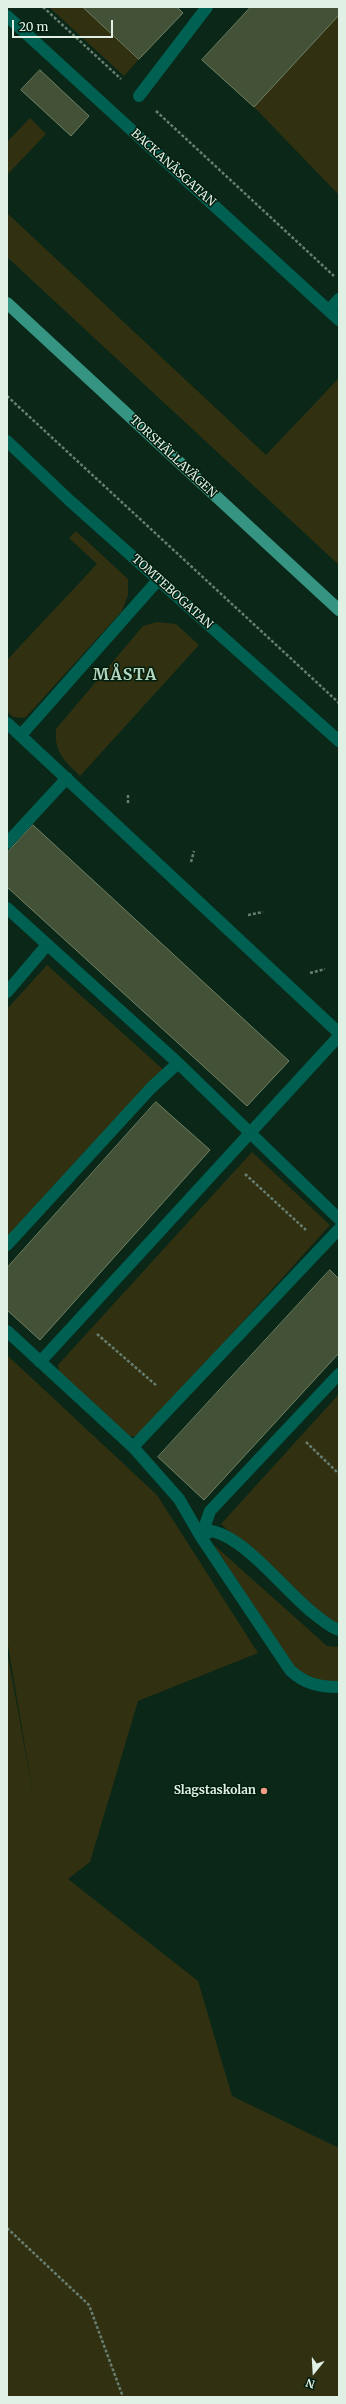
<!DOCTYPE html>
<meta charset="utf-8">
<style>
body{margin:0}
#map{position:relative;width:346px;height:2404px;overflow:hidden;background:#0b2717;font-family:Merriweather,serif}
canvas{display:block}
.frame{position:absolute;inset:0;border:8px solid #e0f0e5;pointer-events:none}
.north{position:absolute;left:294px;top:2352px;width:40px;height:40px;-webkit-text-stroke:3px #021d0d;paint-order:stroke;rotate:198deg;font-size:11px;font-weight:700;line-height:16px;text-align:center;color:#e0f0e5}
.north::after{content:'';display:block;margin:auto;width:14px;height:18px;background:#e0f0e5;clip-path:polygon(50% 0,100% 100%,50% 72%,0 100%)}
.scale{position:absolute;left:12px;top:20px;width:101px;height:18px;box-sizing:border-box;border:2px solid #e0f0e5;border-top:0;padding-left:5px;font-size:12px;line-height:14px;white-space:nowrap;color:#e0f0e5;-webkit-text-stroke:3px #021d0d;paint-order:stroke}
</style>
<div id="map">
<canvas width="346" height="2404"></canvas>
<div class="frame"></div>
<div class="north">N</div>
<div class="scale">20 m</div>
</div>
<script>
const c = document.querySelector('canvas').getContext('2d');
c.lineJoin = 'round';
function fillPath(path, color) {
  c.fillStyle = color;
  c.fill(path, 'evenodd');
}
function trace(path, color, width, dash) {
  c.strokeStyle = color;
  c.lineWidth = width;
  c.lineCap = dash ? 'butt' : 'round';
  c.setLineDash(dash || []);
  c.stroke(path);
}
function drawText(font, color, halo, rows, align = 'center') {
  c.font = font + ' Merriweather,serif';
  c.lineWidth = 3;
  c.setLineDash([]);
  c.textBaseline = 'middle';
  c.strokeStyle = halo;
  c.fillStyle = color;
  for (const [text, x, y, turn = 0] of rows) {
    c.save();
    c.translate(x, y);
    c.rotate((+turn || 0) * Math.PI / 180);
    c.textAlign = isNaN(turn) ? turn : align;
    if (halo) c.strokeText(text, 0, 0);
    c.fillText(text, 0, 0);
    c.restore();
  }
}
const green = new Path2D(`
 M49,7H83L139,59L124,76Z
 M339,15V195L254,107Z
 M30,118L46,134L7,175V142Z
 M7,213L266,455L339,378V565L7,257Z
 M76,531L128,579V595L122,611L25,718L13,717L7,711V660L97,564L69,538Z
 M157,622L176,624L199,645L80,776C64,760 54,752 56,729L143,626Z
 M47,965L167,1073L7,1250V1009Z
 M252,1152L330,1225L140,1436L122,1437L60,1382L58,1365Z
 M7,1355L157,1495L258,1653L138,1701L90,1862L68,1879L198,1981L232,2096L339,2148V2397H7V1650L34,1800L7,1639Z
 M339,1394V1630L221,1524Z
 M213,1544L327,1646L339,1647V1690L295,1669Z`);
const building = new Path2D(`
 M83,7H177L183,13L139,59Z
 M251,7H339V15L254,107L202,60Z
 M40,70L89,116L71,136L21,90Z
 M33,825L289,1061L247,1106L7,887V853Z
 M156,1102L210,1150L40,1340L7,1310V1268Z
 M330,1270L339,1279V1353L204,1500L158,1457Z`);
const path = new Path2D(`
 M43,7L121,79
 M156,111L334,276
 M7,396L339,703
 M128,803V793
 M191,862L194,851
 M248,915L263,912
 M310,973L325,969
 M245,1174L306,1230
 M97,1334L157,1386
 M306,1442L339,1474
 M7,2228L89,2305L123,2397`);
const minor = new Path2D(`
 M7,16L339,320
 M139,96L207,7
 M329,310L339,299
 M7,441L69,500L339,741
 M7,723L339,1033
 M21,735L159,579
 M7,843L67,778
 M7,908L178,1063L339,1219
 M7,992L47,945
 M7,1245L151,1088L178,1063
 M7,1331L133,1447L179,1499L201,1537L211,1531C245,1537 285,1591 313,1613C321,1619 329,1627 339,1630
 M40,1362L339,1036
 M339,1374L210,1511L201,1537L290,1670C305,1684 319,1687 339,1687
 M133,1447L339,1229`);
const major = new Path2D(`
 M7,303L339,610`);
const markers = [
 [264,1791,4,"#f39f85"]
];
const streetNames = [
 ["BACKANÄSGATAN",173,168,42],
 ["TORSHÄLLAVÄGEN",173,457,43],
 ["TOMTEBOGATAN",172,592,42]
];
const poiNames = [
 ["Slagstaskolan",256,1791]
];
const districtNames = [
 ["MÅSTA",125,675]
];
fillPath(green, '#313112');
fillPath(building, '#435237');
trace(building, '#718165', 1);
trace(path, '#677e70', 2.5, [3, 2]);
trace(minor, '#006052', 12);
trace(major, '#369483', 12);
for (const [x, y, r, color] of markers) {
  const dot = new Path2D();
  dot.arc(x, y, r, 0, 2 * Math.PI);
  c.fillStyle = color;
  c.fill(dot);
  trace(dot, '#021d0d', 1.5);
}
drawText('12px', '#e0f0e5', '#021d0d', streetNames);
drawText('bold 12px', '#e0f0e5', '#021d0d', poiNames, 'right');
c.letterSpacing = '1px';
drawText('bold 16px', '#b4d5be', '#021d0d', districtNames);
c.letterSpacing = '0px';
</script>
